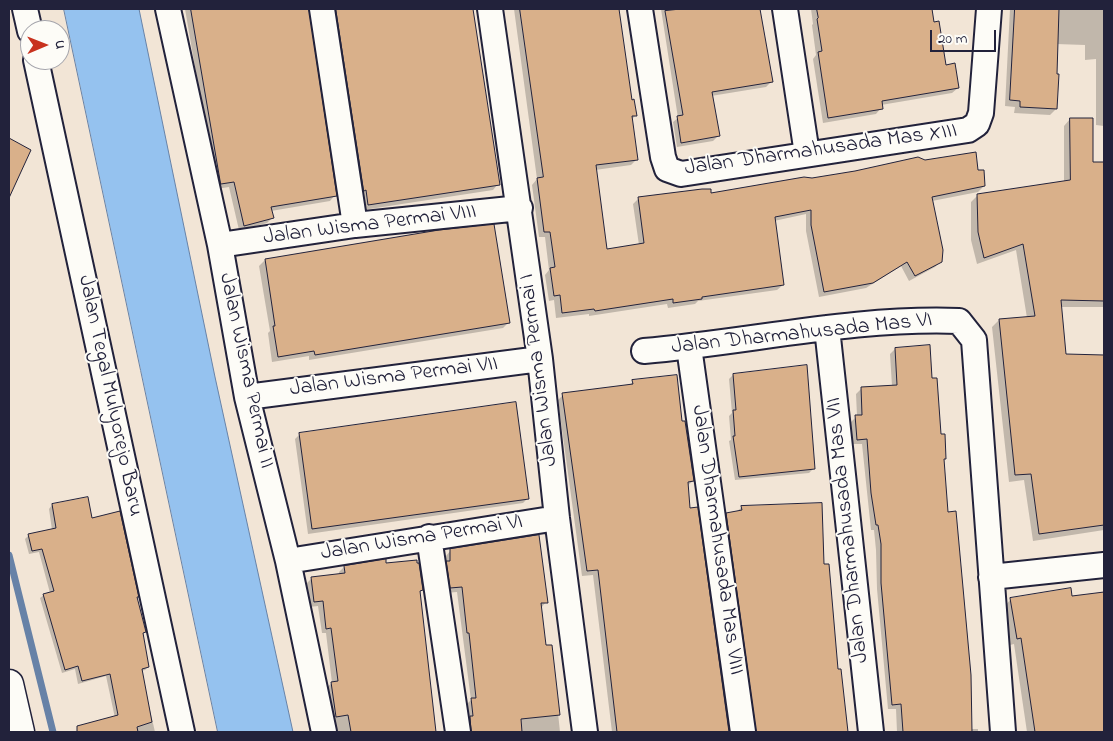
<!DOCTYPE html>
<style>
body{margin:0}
#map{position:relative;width:1113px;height:741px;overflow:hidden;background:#f2e5d6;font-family:"Indie Flower",sans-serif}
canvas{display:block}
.frame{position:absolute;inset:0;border:10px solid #22223b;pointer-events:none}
.north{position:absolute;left:20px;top:20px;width:50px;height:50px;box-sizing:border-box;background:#fdfcf7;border:1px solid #a5a5ac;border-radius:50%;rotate:89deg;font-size:14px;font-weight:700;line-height:20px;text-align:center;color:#22223b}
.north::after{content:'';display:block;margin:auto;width:18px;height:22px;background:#c8321e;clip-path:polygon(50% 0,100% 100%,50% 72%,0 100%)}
.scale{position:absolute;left:930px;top:30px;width:66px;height:22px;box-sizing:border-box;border:2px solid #22223b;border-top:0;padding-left:6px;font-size:15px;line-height:18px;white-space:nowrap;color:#22223b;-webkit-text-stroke:4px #fdfcf7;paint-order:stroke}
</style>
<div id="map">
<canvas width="1113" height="741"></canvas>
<div class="frame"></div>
<div class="north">U</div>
<div class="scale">20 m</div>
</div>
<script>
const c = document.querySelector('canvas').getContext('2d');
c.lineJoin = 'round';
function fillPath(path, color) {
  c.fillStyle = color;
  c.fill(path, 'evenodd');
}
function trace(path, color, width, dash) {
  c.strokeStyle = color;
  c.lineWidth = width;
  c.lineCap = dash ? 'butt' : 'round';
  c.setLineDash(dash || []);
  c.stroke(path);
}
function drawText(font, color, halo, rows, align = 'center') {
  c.font = font + ' "Indie Flower",sans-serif';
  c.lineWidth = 4;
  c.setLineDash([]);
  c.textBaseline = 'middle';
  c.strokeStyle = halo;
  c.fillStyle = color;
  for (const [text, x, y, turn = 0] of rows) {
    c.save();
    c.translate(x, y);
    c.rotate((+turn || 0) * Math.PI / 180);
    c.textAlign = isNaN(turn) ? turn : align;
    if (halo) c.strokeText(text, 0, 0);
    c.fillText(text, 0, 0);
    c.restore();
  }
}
const water = new Path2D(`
 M64,9H139L215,377L293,732H218Z`);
const shadow = new Path2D(`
 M185,9H307L335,195L330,201L271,211L272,218L267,223L239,230L229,187L216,189Z
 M329,9H472L498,184L493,190L363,210Z
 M514,9H618L631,101L636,115L631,120L637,159L631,165L595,170L606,250L639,245L633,204L639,198L710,195L924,161L977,172L984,186L978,192L932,201L941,261L935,267L909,281L901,266L866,288L819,297L806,231V214L774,221L783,285L777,290L698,301L695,304L668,308L667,304L589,316V314L556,318L554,300L549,301L545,275L549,270L545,237H539L532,185L537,179Z
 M661,9H759L771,82L766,87L711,96L718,136L713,141L677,147L673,122L678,118Z
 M811,9H931L945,66L958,88L952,93L881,105V108L876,114L823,123L813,59L816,55L812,25L813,24Z
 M1010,9H1104V126L1096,125V59L1085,60V45L1056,44V109L1050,115L1014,113L1015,107L1005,106Z
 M1070,119L1092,163H1104V307H1060L1064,355L1104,356V530L1033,541L1024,480L1009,482L992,327L999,320L1027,318L1016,250L977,264L971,240V202L978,195L1064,183V126Z
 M9,139L30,151L9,195Z
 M265,260L509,322L503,328L309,360V356L272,362L268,333L270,331L259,266Z
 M895,349L931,380L940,435L945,458L943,460L947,514L971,729H978V732H897L896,709H888L877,589L876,550L874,530H871L862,444H852L851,422L857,416L856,394L861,389L892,386L890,354Z
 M733,375L814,468L809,473L735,480L729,441L731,440L729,416L732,413L729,379Z
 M633,382L681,423L693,481L687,486L688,509H697L728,732H612L593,575L582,576L558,400L563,395L629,385Z
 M300,434L528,498L523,503L308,534L295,439Z
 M52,505L90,520L136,598L145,631L142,634L148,667L145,670L141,671L155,732H79V729L115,718L106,676L78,684L75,669L62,673L40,598L44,595L50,593L39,552L29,554L25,539L29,535L52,530L49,509Z
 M742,507L823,565L837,671L843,688L845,732H751L721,519L727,514L736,512Z
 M451,550L546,602L541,608L545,647L551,646L560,732H465L468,720L466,705L471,700L457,592L445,593L442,567L446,564V556Z
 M385,564L422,590L419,593L435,732H334L326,688L332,683L326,633H322L318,606L309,607L306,584L311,579L339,575V572L344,567Z
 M1104,593V732H1027L1014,644L1010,645L1004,607L1011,599L1071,597Z`);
const stream = new Path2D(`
 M9,555L53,732`);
const building = new Path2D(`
 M191,9H309L337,196L271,207L274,218L244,226L234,182L221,184Z
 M336,9H473L500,185L368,205L366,190L364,191Z
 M520,9H619L632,100L634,99L637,116H632L638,160L596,165L607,249L644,243L638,197L702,189H711V193L804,177L812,178L855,171L918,157L925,160L976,152L978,170H984L985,186L932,197L943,250L942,262L915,276L907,262L873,283L824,292L811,225V210L775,217L784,285L702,297V299L673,303V299L595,311L594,309L562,313L560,295L554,296L550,268L555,267L550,232H544L537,178L543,177Z
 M681,9H760L773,82L712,92L720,136L681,143L677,116L683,115L665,11Z
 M817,9H932L934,22L939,21L946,65L955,63L959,88L882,101L883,109L828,118L818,52L822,51L817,19L818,18Z
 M1015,9H1059L1057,74H1059L1057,109L1020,107V101L1010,100Z
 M1070,118H1093V162H1104V301L1061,300L1066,354L1104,355V525L1039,534L1031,474L1015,475L999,319L1035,316L1023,244L984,258L978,232L977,194L1070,180Z
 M9,138L31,150L9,198Z
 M494,224L510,323L315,355L314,351L278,357L273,326H275L265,259L439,230Z
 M930,345L932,378H937L941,434H945L946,459H944L948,512L956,511L971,675L972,732H903L901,704L892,705L881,583V544L878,525H876L871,493L867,439L857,440L855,415H862L861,387L897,385L895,348Z
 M807,365L815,469L739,477L733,436H735L733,410H736L733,374Z
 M677,375L682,421H685L694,481L688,482L690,508L698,507L729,732H617L598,570L587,571L562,393L633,384L632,380Z
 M516,402L529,499L312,529L299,433Z
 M88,497L92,518L120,511L139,597H137L146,632L143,633L149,667L142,669L152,722L137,727L138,732H77V726L118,715L110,674L82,681L78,666L65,670L43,594L54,591L42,549L32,551L28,534L56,528L52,504Z
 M822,503L824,564H829L838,669H841L848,732H756L726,513L742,510L741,506Z
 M539,535L548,603H541L546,645H552L560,715L521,719L522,732H471L470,716H473L471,698H476L469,633H467L462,587L450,588L446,561H450V549Z
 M386,559V563L417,560V563H419L423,590L420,591L436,732H351L348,715L336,717L331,682L338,681L331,628L326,629L323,601L314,602L311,577L345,573L344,566Z
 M1071,588L1072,596L1104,592V732H1035L1021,638L1017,639L1010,598Z`);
const minor = new Path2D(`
 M25,9L30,31
 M168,9L220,245L247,397L288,561L324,732
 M322,9L355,225
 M490,9L540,359L557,518L585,732
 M640,9L663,157L667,169L681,174L968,130L977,124L981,113L989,9
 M785,9L807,154
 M36,60L182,732
 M220,245L355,225L520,208
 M827,328L871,732
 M689,347L743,732
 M644,351C749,342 854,317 959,321L974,340L1003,732
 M247,397L540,359
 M429,537L458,732
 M288,561L557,518
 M991,577L1104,565`);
const major = new Path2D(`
 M9,684L20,732`);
const streetNames = [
 ["Jalan Dharmahusada Mas XIII",821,151,-8],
 ["Jalan Wisma Permai VIII",370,226,-7],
 ["Jalan Dharmahusada Mas VI",802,335,-6],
 ["Jalan Wisma Permai I",540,370,-97],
 ["Jalan Wisma Permai II",245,371,78],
 ["Jalan Wisma Permai VII",394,378,-7],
 ["Jalan Tegal Mulyorejo Baru",109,396,78],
 ["Jalan Dharmahusada Mas VII",849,530,-96],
 ["Jalan Wisma Permai VI",422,539,-9],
 ["Jalan Dharmahusada Mas VIII",716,540,82]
];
fillPath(water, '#95c2ef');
trace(water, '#6782a7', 1);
fillPath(shadow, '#0003');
trace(stream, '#6782a7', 7);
fillPath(building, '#d9b08a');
trace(building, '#22223b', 1);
trace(minor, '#22223b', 28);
trace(major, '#22223b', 31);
trace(minor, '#fdfcf7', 24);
trace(major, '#fdfcf7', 28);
drawText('22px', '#22223b', '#fdfcf7', streetNames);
</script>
